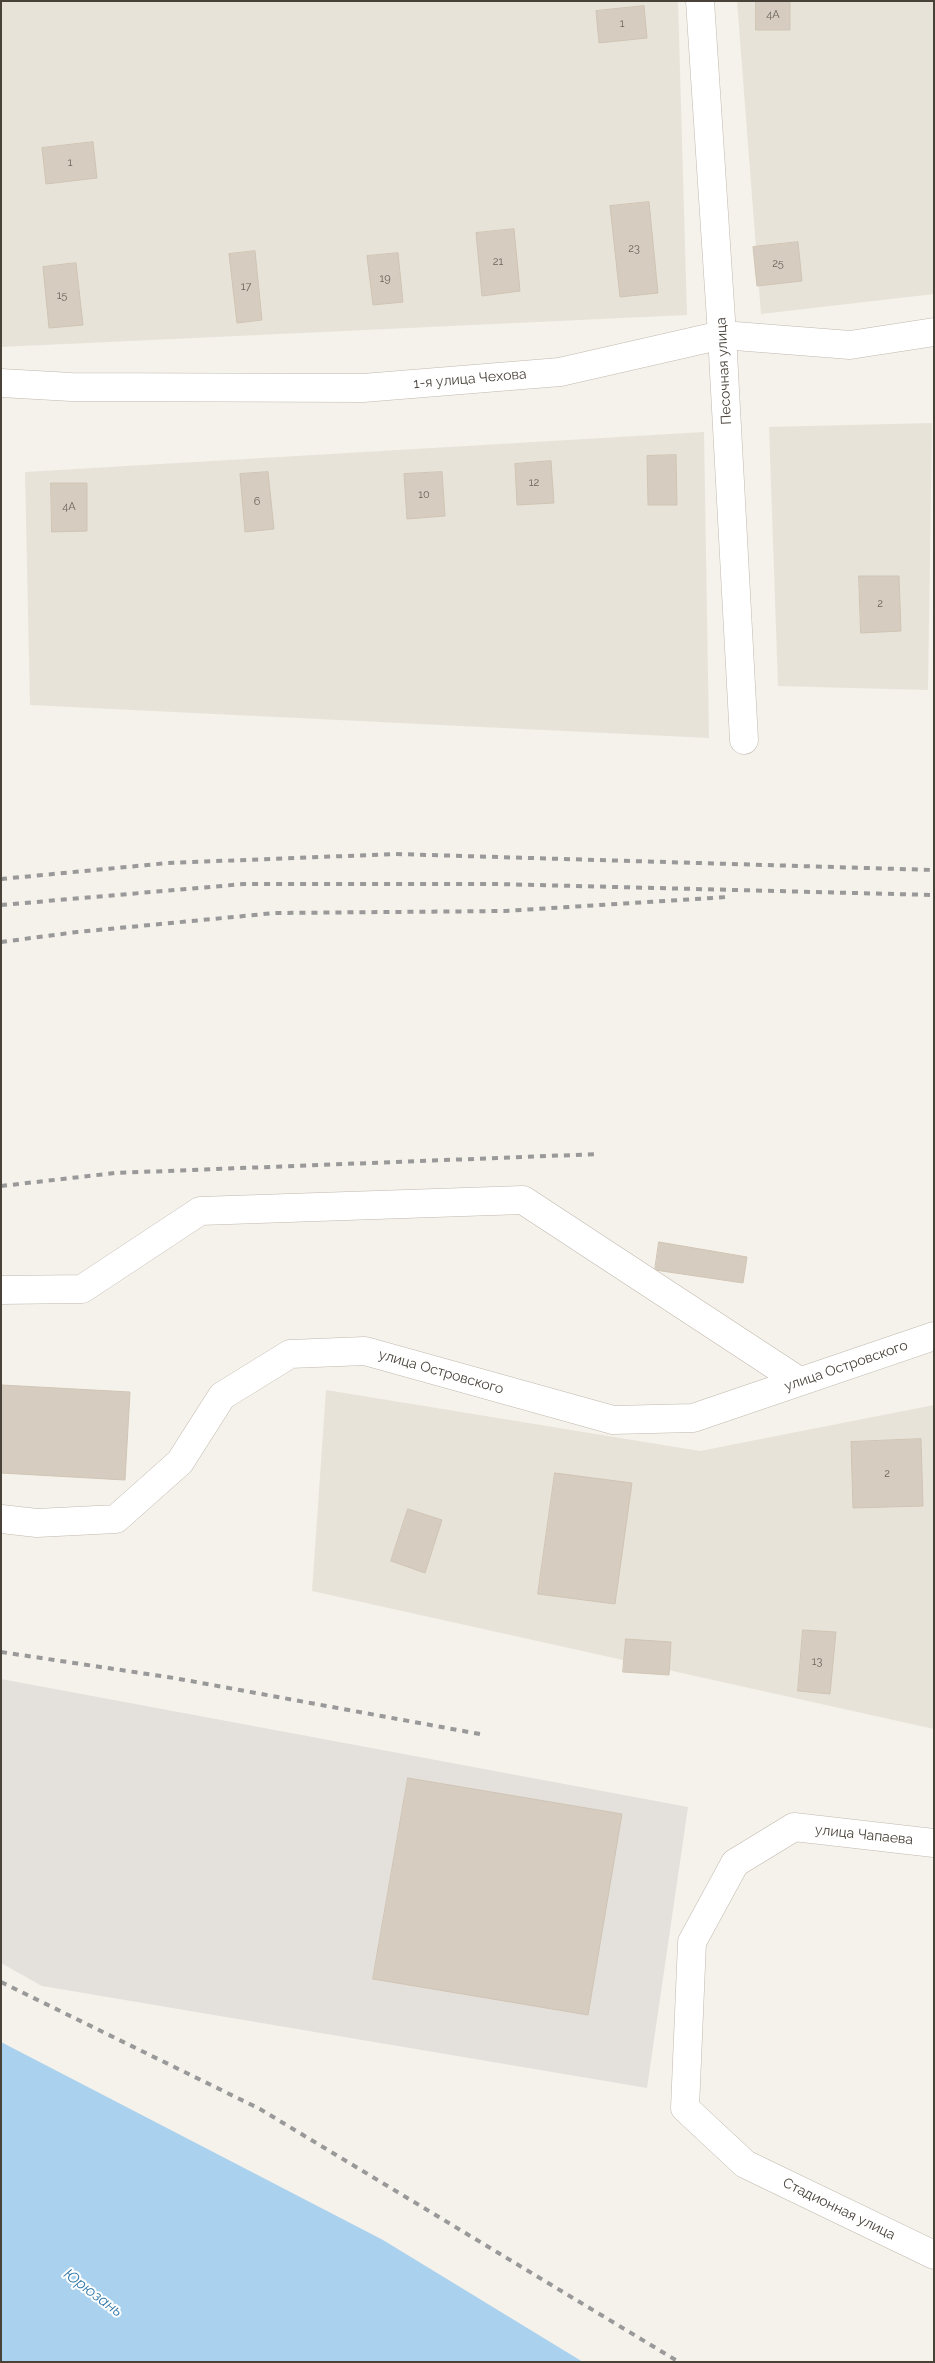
<!DOCTYPE html>
<meta charset="utf-8">
<style>
body{margin:0}
#map{position:relative;width:935px;height:2363px;overflow:hidden;background:#f5f1eb;font-family:Raleway,sans-serif}
canvas{display:block}
.frame{position:absolute;inset:0;border:2px solid #484239;pointer-events:none}
</style>
<div id="map">
<canvas width="935" height="2363"></canvas>
<div class="frame"></div>
</div>
<script>
const c = document.querySelector('canvas').getContext('2d');
c.lineJoin = 'round';
function fillPath(path, color) {
  c.fillStyle = color;
  c.fill(path, 'evenodd');
}
function trace(path, color, width, dash) {
  c.strokeStyle = color;
  c.lineWidth = width;
  c.lineCap = dash ? 'butt' : 'round';
  c.setLineDash(dash || []);
  c.stroke(path);
}
function drawText(font, color, halo, rows, align = 'center') {
  c.font = font + ' Raleway,sans-serif';
  c.lineWidth = 4;
  c.setLineDash([]);
  c.textBaseline = 'middle';
  c.strokeStyle = halo;
  c.fillStyle = color;
  for (const [text, x, y, turn = 0] of rows) {
    c.save();
    c.translate(x, y);
    c.rotate((+turn || 0) * Math.PI / 180);
    c.textAlign = isNaN(turn) ? turn : align;
    if (halo) c.strokeText(text, 0, 0);
    c.fillText(text, 0, 0);
    c.restore();
  }
}
const residential = new Path2D(`
 M1,1H678L687,315L1,347Z
 M737,1H934V294L761,314Z
 M932,423L928,690L778,686L769,427Z
 M704,432L709,738L30,705L25,472Z
 M326,1390L700,1451L934,1405V1729L312,1591Z`);
const industrial = new Path2D(`
 M1,1679L688,1807L647,2088L42,1986L1,1963Z`);
const water = new Path2D(`
 M1,2042L383,2240L583,2362H1Z`);
const building = new Path2D(`
 M756,1H790V30H756Z
 M644,6L647,38L599,43L596,11Z
 M93,142L97,178L46,184L42,148Z
 M649,202L658,293L620,297L610,206Z
 M514,229L520,291L482,296L476,233Z
 M798,242L802,281L757,286L753,247Z
 M255,251L262,320L237,323L229,254Z
 M398,253L403,302L373,305L367,256Z
 M76,263L83,325L49,328L43,267Z
 M676,455L677,505H648L647,456Z
 M551,461L554,503L517,505L515,464Z
 M268,472L274,529L245,532L240,474Z
 M442,472L445,516L407,519L404,474Z
 M51,483H87V531L52,532Z
 M859,576H899L901,631L861,633Z
 M659,1242L747,1257L743,1283L655,1270Z
 M1,1385L130,1392L125,1480L1,1473Z
 M921,1439L923,1506L853,1508L851,1442Z
 M555,1473L632,1483L615,1604L538,1594Z
 M408,1509L442,1520L425,1573L391,1561Z
 M803,1630L836,1632L830,1694L798,1691Z
 M626,1639L671,1642L669,1675L623,1672Z
 M408,1778L622,1814L588,2015L373,1979Z`);
const minor = new Path2D(`
 M700,1L722,335L744,740
 M1,383L71,387L363,388L560,372L722,335L850,345L934,332
 M1,1290L82,1289L200,1211L523,1200L799,1381
 M1,1519L37,1523L116,1519L180,1462L222,1396L290,1354L365,1351L613,1420L693,1418L934,1336
 M934,1843L794,1827L735,1863L692,1942L685,2108L745,2164L934,2255`);
const rail = new Path2D(`
 M1,879L168,863L396,854L934,870
 M1,905L244,884H497L934,895
 M1,942L77,932L275,913L505,911L727,897
 M1,1186L115,1173L599,1154
 M1,1652L174,1678L485,1735
 M1,1982L260,2109L679,2362`);
const numberNames = [
 ["4А",773,15],
 ["1",622,24],
 ["1",70,163],
 ["23",634,249],
 ["21",498,262],
 ["25",778,264],
 ["19",385,279],
 ["17",246,287],
 ["15",62,296],
 ["12",534,483],
 ["10",424,495],
 ["6",257,502],
 ["4А",69,507],
 ["2",880,604],
 ["2",887,1474],
 ["13",817,1662]
];
const streetNames = [
 ["Песочная улица",724,371,-93],
 ["1-я улица Чехова",470,379,-5],
 ["улица Островского",846,1366,-19],
 ["улица Островского",441,1372,16],
 ["улица Чапаева",864,1835,6],
 ["Стадионная улица",839,2209,26]
];
const waterNames = [
 ["Юрюзань",93,2293,37]
];
fillPath(residential, '#e8e3d9');
fillPath(industrial, '#e4e0dc');
fillPath(water, '#aad2ee');
fillPath(building, '#d6cdc0');
trace(building, '#d0c5b4', 1);
trace(minor, '#c0b9ad', 29);
trace(minor, '#fff', 28);
trace(rail, '#999', 4, [6, 6]);
drawText('11px', '#6c655b', null, numberNames);
drawText('14px', '#484239', '#fff', streetNames);
drawText('italic 15px', '#3378a9', '#fff', waterNames);
</script>
